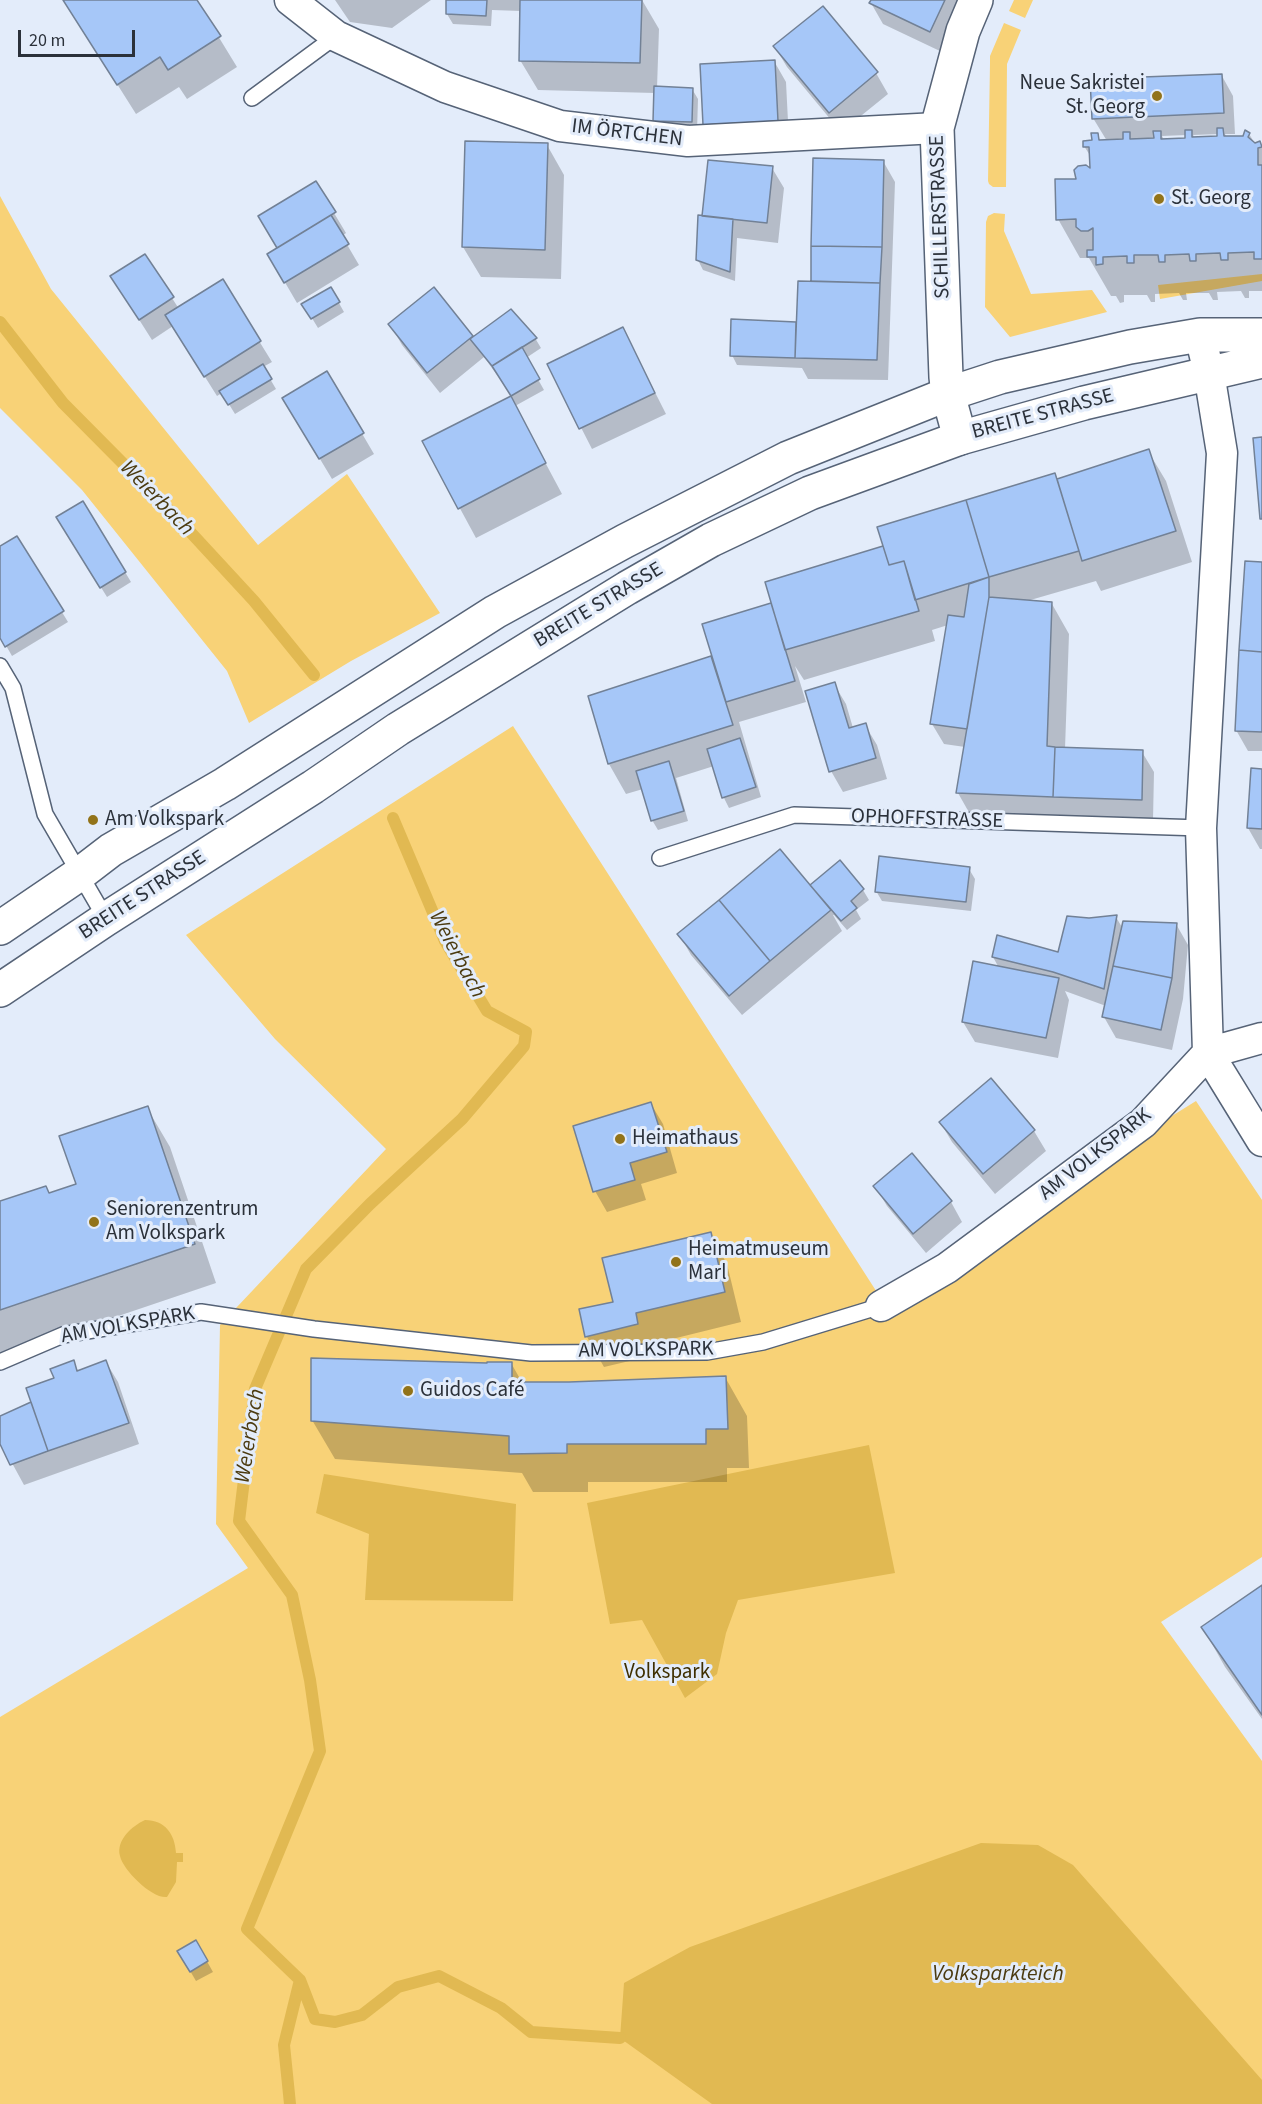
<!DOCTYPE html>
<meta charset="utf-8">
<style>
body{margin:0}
#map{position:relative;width:1262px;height:2104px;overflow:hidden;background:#e3ecfa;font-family:"Source Sans 3",sans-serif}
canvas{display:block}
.scale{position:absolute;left:18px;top:30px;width:117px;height:27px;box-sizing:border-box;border:3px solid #2b313a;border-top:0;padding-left:8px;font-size:18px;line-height:21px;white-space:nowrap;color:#2b313a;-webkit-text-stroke:4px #e3ecfa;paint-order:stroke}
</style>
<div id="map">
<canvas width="1262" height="2104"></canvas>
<div class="scale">20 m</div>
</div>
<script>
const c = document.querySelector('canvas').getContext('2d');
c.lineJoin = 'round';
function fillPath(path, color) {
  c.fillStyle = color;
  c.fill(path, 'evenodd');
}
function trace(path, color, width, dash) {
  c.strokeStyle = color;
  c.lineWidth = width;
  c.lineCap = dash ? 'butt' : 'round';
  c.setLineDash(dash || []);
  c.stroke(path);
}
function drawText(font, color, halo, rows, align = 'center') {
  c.font = font + ' "Source Sans 3",sans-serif';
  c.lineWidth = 6;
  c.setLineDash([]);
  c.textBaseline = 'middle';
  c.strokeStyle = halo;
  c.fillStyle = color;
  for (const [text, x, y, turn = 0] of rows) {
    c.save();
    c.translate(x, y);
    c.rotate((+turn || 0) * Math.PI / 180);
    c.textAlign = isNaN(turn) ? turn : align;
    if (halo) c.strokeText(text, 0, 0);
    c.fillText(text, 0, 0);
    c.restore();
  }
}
const green = new Path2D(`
 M1014,0H1033L1025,18L1009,11Z
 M1004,23L1021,30L1007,64L1006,187H993L989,184L988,181L990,63V56Z
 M0,196L51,289L258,545L347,474L440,613L351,661L249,723L227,671L82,490L0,408Z
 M994,213L1005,214L1004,231L1031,294L1092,290L1107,312L1010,337L985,307L986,222L988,216Z
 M1262,274V281L1160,299L1158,285Z
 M513,726L880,1297L1196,1101L1262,1200V1557L1161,1622L1262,1761V2104H0V1717L248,1568L216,1524L220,1325L386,1149L275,1039L186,935Z`);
const water = new Path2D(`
 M869,1445L895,1573L738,1600L726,1633L717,1674L685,1698L642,1620L610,1624L587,1503Z
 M324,1474L516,1504L513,1601L365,1600L369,1534L316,1513Z
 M145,1820C165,1820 175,1834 176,1853H183V1862H177L176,1882L167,1897C152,1899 123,1870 120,1856C116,1840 132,1826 145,1820Z
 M981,1843L1038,1845L1073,1865L1262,2080V2104H712L620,2038L624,1983L690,1947Z`);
const shadow = new Path2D(`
 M64,0H196L237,67L187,99L179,87L136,114Z
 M335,0H431L392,28L350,22Z
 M448,0H642L659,29L657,88L692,89L698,99L697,132L660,130L654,120L655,93L538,90L520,60L521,11L492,10L491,26L453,24L447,14Z
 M872,0H967L942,52L883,24L871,3Z
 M775,47L876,73L888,94L841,132L787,67Z
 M774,61L786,82L789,141L717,145L705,125Z
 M1222,76L1233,96L1235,134H1225L1227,138L1245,137L1249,134L1256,145L1259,143L1262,148V291H1249V298H1245L1241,291L1217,292L1218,300H1213L1209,293H1186L1187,300H1183L1179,293L1155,294V302H1151L1147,295H1124V302L1120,303L1116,296H1111L1089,258H1080L1058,219L1078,181L1091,171V157L1084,146L1093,141L1097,134L1101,142L1107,141L1093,118ZM1219,134V138L1196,139L1193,135ZM1187,135V140H1164L1162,136Z
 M547,145L564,175L561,279L481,277L463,247Z
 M814,159L883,161L895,182L888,380L808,379L802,368L737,365L732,355L795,323L798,327L812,282Z
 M772,168L784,188L778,243L737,238L735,281L703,270L698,260L703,217Z
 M334,213L346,233L342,236L359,265L297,303L269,255Z
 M112,277L172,298L179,309L222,281L272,362L263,367L276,389L235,414L222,393L217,396L173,326L152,340Z
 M331,289L344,312L318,328L304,305Z
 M434,289L473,339L535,338L541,348L526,358L544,390L515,406L562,494L476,538L424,442L512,396L484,357L440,393L402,345L390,324Z
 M623,329L666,414L592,449L549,365Z
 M327,374L374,454L332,479L284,399Z
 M1148,451L1166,481L1192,562L1101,591L1096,581L1027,601L1052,604L1069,634L1065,749L1142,752L1154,772L1153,820L975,823L958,793L965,747L944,744L932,724L948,625L932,630L935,641L804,680L795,666L806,702L739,722L761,797L729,808L724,798L714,766L676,778L688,821L658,830L652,820L643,789L626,794L609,764L590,697L711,657L714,663L770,605L774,611L885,547L1055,474L1058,480Z
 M64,528L125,572L131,582L107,597Z
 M17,538L68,622L12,656L0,635V548Z
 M1262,564V751H1248L1236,730Z
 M834,684L846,704L853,728L865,725L877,745L887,779L843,792L831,771Z
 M1262,771V849H1260L1248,828Z
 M840,862L863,890L869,900L856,910L861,919L847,930L834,915H833L842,931L742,1015L691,955L679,934L810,887Z
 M969,869L975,879L971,911L882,901L876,891Z
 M1116,917L1123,929L1176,924L1188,945L1183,999L1172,1050L1116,1038L1104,1017L1106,1006L1065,991L1069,1000L1058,1058L975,1042L963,1022L999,968L993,957L1059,954L1089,919Z
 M991,1080L1034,1131L1046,1151L995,1194L952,1142L940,1122Z
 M651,1104L663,1124L677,1173L641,1184L646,1200L607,1212L595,1191Z
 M147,1108L170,1147L216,1283L0,1356V1203L46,1187L50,1195L78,1185Z
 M875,1186L951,1202L962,1222L926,1253L887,1206Z
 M710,1234L727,1264L741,1322L652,1344L655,1355L604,1367L587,1337L581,1311L614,1303Z
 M73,1362L79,1372L106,1362L118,1382L139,1444L24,1485L0,1441V1417L33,1403Z
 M511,1363L523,1384L725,1377L747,1416L749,1468H727V1482H588V1492H533L522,1473L335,1459L312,1420L489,1365Z
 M1262,1587V1719L1225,1667L1203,1628Z
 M196,1942L213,1972L196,1981L179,1952Z`);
const stream = new Path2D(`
 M0,322L63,403L182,523L254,601L314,675
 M300,1980L315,2019L335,2022L362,2015L398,1987L439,1976L501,2008L531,2032L620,2038
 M290,2104L284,2045L300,1980L247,1929L320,1751L310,1680L292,1595L239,1521L255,1389L306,1269L370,1204L462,1119L524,1046L526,1032L487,1011L445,941L393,818`);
const building = new Path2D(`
 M63,0H197L221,36L168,70L160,57L117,85Z
 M446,0H487L486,16L446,14Z
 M520,0H642L640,63L519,61Z
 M871,0H945L930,32L869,3Z
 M823,6L878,72L829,113L773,46Z
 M775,60L778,121L703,125L700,64Z
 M1222,74L1224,113L1092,119L1090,79Z
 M654,86L693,88L692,122L653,121Z
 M1217,128H1223L1224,136H1243L1245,130L1250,133L1248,137L1255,143L1260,141L1262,147L1258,148V165H1262V259H1254V252L1228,253V260H1221L1220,253L1196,254V261H1190L1189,254L1165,255V262H1159L1158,255H1134V263H1127V256L1103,257V264L1096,265V257H1087V250H1093V228L1088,231H1081L1076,227V219L1056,220L1055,179H1076L1074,170L1078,166L1086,165L1090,168L1089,147H1083V141L1092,140L1091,133H1098L1099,140L1123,139V132H1130V139L1154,138L1153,131H1161V139L1185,138V130H1192V137L1217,136Z
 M465,141L548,143L545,250L462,247Z
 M813,158L884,160L882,247L811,246Z
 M708,160L773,166L767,223L702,216Z
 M316,181L336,212L277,248L258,216Z
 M331,215L349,244L284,283L267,254Z
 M698,215L733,219L730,272L696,260Z
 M811,246L882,247L880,283L811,281Z
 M145,254L174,297L139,320L110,276Z
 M223,279L261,341L204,377L165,315Z
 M798,281L880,283L877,360L795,358Z
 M331,287L340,302L311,319L301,304Z
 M434,287L473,336L427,373L388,324Z
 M511,309L537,338L492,366L470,339Z
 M731,319L796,322L795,358L730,356Z
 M623,327L655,393L579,429L547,364Z
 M522,347L540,379L511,396L492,366Z
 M263,364L272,379L228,405L219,391Z
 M327,371L364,433L319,459L282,398Z
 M511,396L546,463L458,509L422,441Z
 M1262,437V519H1260L1253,438Z
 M1149,449L1176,531L1082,561L1057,479Z
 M1055,473L1079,551L989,577L966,500Z
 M966,500L989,577L915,600L904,561L889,565L877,527Z
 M83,501L126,572L100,588L56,517Z
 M17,536L64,611L5,647L0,638V546Z
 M883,546L889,565L904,561L919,611L785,650L765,582Z
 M1245,561L1262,562V652L1239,650Z
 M989,577V597L967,729L930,724L948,615L964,617L969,584Z
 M989,597L1052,602L1047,746L1055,747L1053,797L956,793Z
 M771,603L795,681L726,702L702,624Z
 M1239,650L1262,652V732L1235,731Z
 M711,656L733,725L608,764L588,696Z
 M835,682L849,728L866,723L876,758L829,772L805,691Z
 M740,738L756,787L722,798L707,749Z
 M1055,747L1143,750L1142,800L1053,797Z
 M669,761L684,811L651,821L636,771Z
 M1251,768L1262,769V829L1247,828Z
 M780,849L831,910L770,961L719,900Z
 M879,856L970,867L966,902L875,892Z
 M840,860L864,889L851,901L857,908L841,921L810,885Z
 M719,900L770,961L729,996L677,934Z
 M1117,915L1104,989L1053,972L992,957L997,935L1058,952L1067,916L1089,918Z
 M1123,921L1177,923L1172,978L1113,966Z
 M973,961L1059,978L1046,1038L962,1022Z
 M1113,966L1172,978L1161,1030L1102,1017Z
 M991,1078L1035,1130L983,1174L939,1122Z
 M651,1102L667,1152L630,1163L635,1180L593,1192L573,1126Z
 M148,1106L195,1244L0,1310V1201L46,1186L49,1193L76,1184L59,1136Z
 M912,1153L952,1201L913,1234L873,1186Z
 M711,1232L725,1292L636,1313L638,1324L585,1337L579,1309L613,1302L602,1258Z
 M311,1358L487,1363V1362H512V1382H569L726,1376L728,1429H706V1444H567V1453L509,1454V1436L311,1421Z
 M74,1360L77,1371L106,1360L129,1423L48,1451L26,1388L54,1378L50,1369Z
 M31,1402L48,1451L10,1465L0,1444V1416Z
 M1262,1585V1715L1201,1627Z
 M196,1940L208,1961L190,1972L177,1951Z`);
const service = new Path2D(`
 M252,98L336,36
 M0,666L13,688L45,814L106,919
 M660,858L794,815L1201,828
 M0,1362L63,1335L201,1312L314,1329L531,1353L707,1352L763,1342L881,1306`);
const minor = new Path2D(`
 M290,0L336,36L445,87L560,126L688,141L937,128
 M1200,335L1209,373L1222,453L1201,828L1208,1053L1262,1141
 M881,1306L947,1268L1143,1123L1208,1053L1262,1038`);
const tertiary = new Path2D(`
 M960,438L948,394L946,377L937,128L963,31L976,0`);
const primary = new Path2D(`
 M0,928L81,873L111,850L225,784L495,612L625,541L788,458L948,394L1000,377L1130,347L1200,335H1262
 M0,990L106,919L313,787L398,729L627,588L711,540L810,493L960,438L1084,403L1262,361`);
const markers = [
 [1157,96,6,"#927319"],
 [1159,199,6,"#927319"],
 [93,820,6,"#927319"],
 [620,1139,6,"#927319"],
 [94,1222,6,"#927319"],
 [676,1262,6,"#927319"],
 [408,1391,6,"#927319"]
];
const poiNames = [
 ["Neue Sakristei",1145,84,"right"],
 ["St. Georg",1145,108,"right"],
 ["St. Georg",1171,199],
 ["Am Volkspark",105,820],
 ["Heimathaus",632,1139],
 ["Seniorenzentrum",106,1210],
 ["Am Volkspark",106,1234],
 ["Heimatmuseum",688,1250],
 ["Marl",688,1274],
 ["Guidos Café",420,1391]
];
const streetNames = [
 ["IM ÖRTCHEN",627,134,7],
 ["SCHILLERSTRASSE",941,217,-92],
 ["BREITE STRASSE",1043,415,-15],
 ["BREITE STRASSE",599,606,-31],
 ["OPHOFFSTRASSE",927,820,2],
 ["BREITE STRASSE",143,896,-33],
 ["AM VOLKSPARK",1096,1155,-38],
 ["AM VOLKSPARK",128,1326,-10],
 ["AM VOLKSPARK",646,1351,-1]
];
const parkNames = [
 ["Volkspark",667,1673]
];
const waterNames = [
 ["Weierbach",156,499,46],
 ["Weierbach",456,955,62],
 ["Weierbach",251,1436,-81],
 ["Volksparkteich",998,1975]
];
fillPath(green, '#f8d277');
fillPath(water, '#e1b952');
fillPath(shadow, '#0003');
trace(stream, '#e1b952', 12);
fillPath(building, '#a6c7f8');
trace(building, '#728196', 1.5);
trace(service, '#566377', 18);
trace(minor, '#566377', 33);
trace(tertiary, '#566377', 36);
trace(primary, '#566377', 36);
trace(service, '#fff', 15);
trace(minor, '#fff', 30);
trace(tertiary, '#fff', 33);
trace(primary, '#fff', 33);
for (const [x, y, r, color] of markers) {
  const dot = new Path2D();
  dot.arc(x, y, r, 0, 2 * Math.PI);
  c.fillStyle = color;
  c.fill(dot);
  trace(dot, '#e3ecfa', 2);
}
drawText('21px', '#2b313a', '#e3ecfa', poiNames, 'left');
drawText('21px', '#2b313a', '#e3ecfa', streetNames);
drawText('21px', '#3f2f01', '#e3ecfa', parkNames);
drawText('italic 22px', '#4c3b10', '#e3ecfa', waterNames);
</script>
